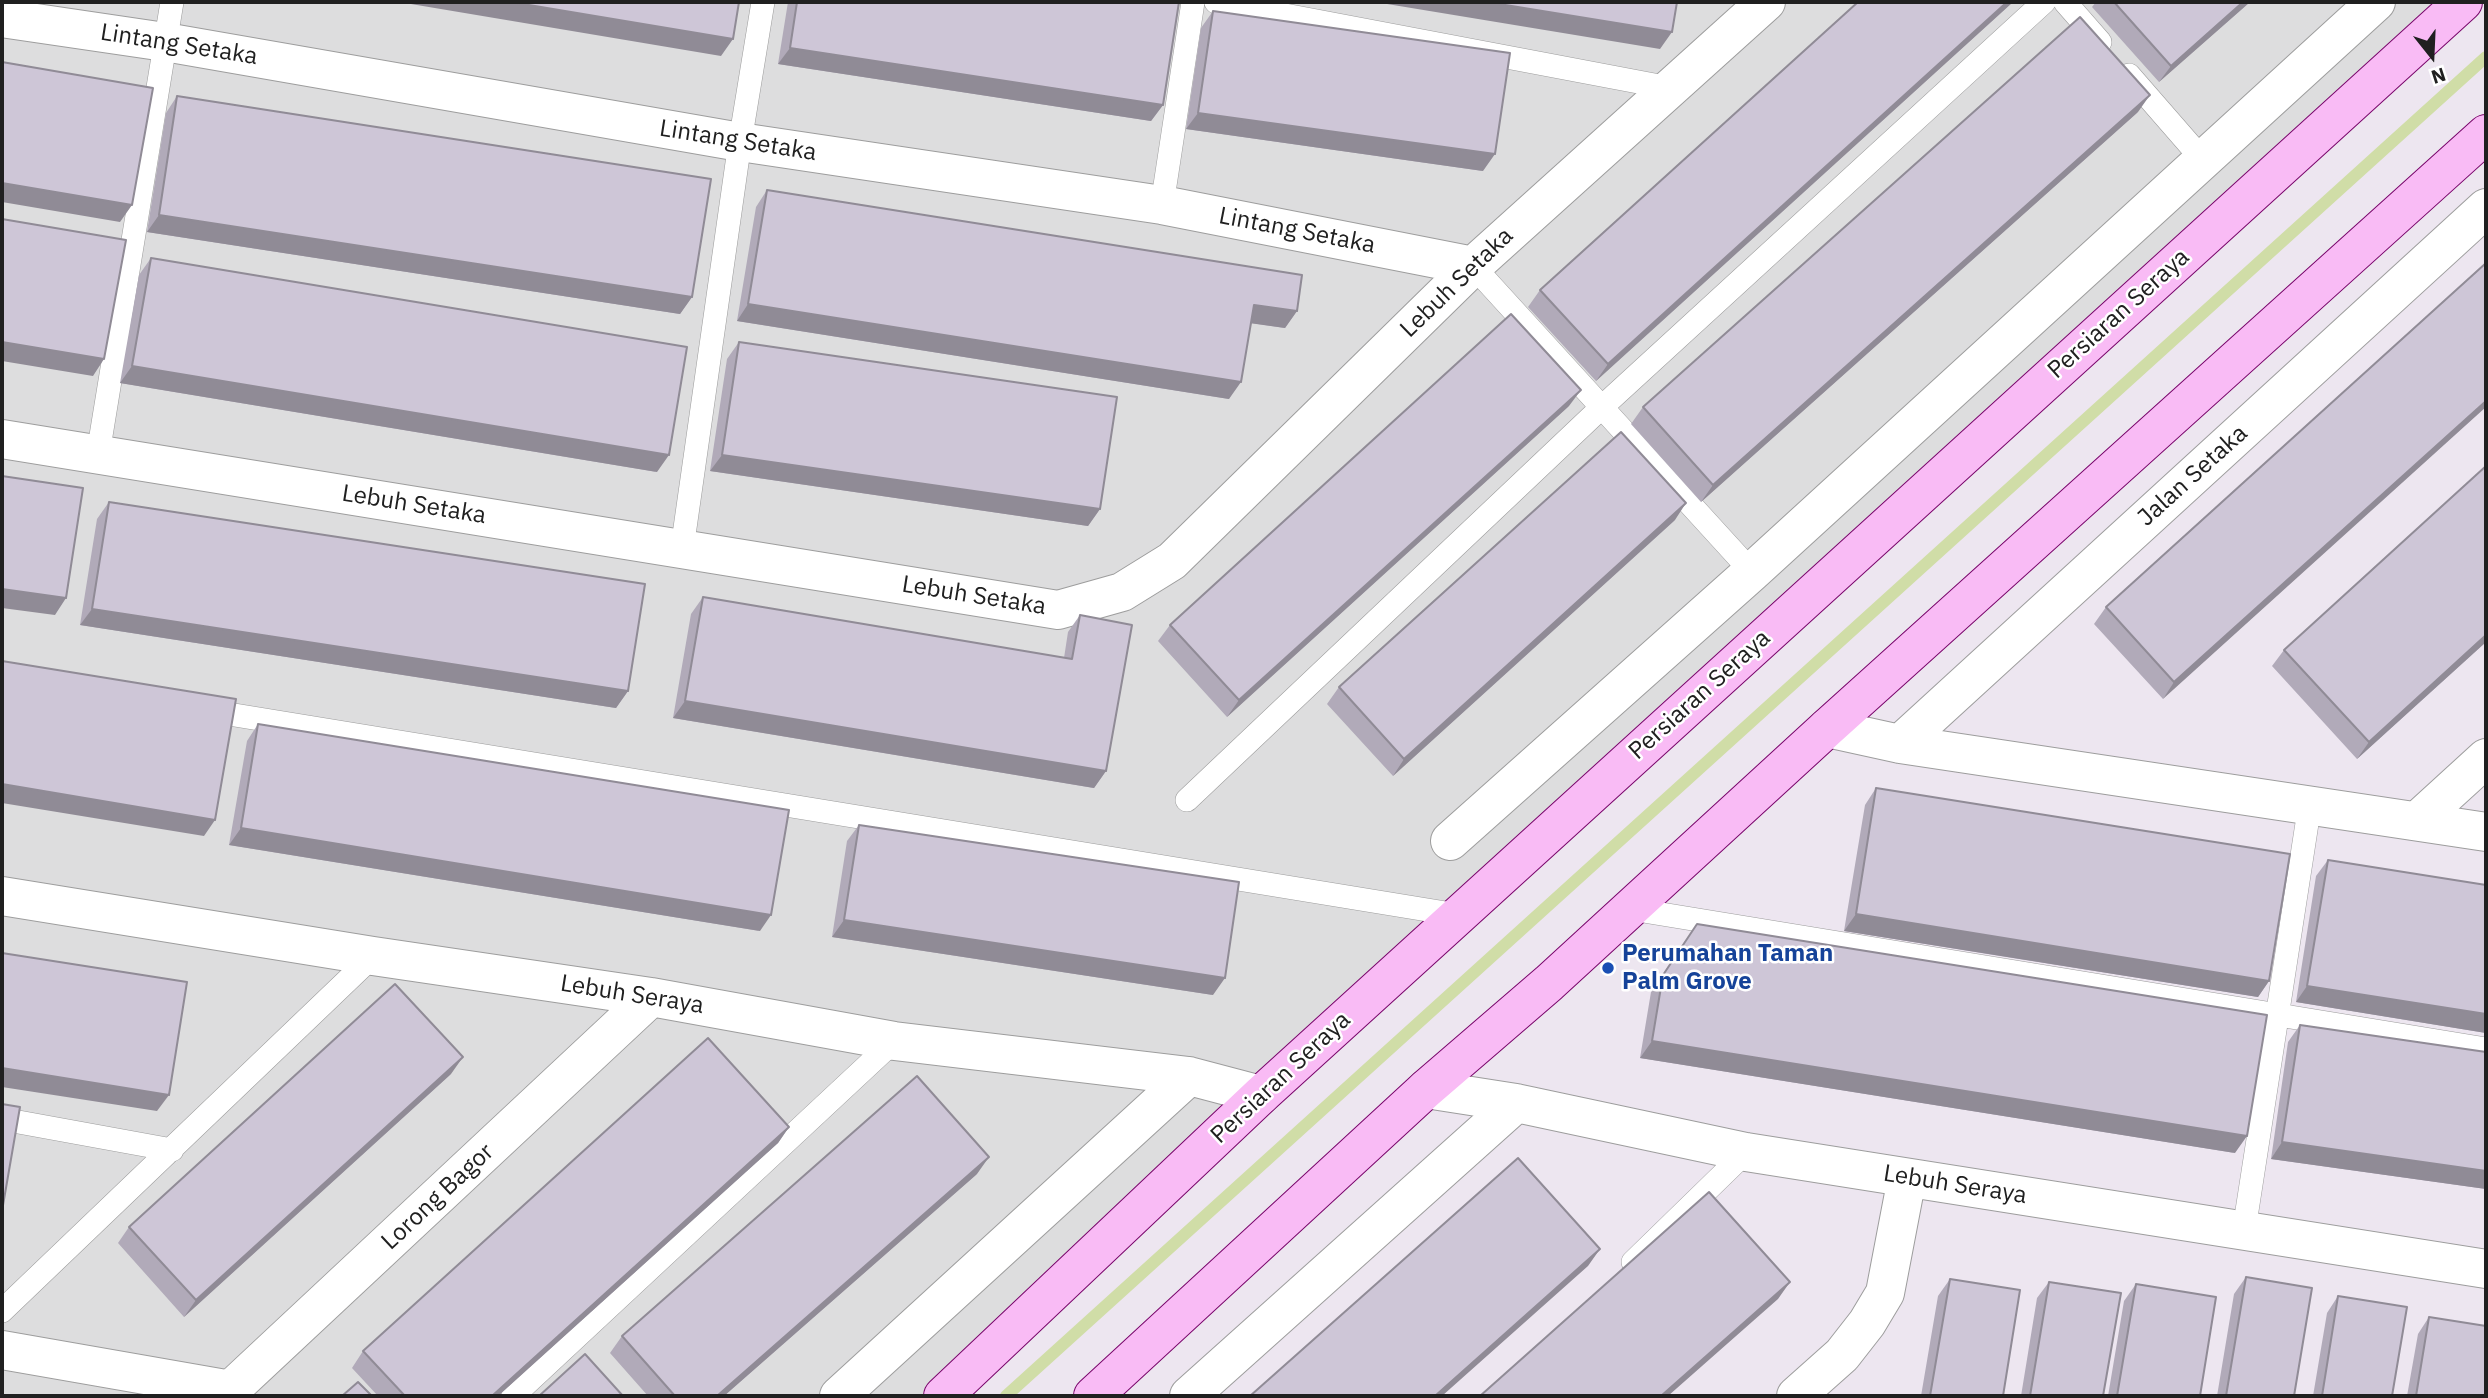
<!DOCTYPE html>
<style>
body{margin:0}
#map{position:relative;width:2488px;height:1398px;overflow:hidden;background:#ede6f0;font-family:"IBM Plex Sans",sans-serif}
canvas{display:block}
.frame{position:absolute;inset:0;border:4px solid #202020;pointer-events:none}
.north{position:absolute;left:2397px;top:21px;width:70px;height:70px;-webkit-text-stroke:5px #fff;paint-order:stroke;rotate:162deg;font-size:19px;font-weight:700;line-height:28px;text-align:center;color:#202020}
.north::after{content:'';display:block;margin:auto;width:24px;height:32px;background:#202020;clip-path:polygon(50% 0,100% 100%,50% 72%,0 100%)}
</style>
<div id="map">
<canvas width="2488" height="1398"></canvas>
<div class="frame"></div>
<div class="north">N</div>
</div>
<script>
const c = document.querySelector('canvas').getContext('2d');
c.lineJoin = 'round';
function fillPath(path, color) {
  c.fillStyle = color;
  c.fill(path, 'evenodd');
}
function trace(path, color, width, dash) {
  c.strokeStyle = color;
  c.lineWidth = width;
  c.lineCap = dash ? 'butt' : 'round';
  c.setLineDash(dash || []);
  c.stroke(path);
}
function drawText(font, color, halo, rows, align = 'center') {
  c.font = font + ' "IBM Plex Sans",sans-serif';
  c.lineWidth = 5;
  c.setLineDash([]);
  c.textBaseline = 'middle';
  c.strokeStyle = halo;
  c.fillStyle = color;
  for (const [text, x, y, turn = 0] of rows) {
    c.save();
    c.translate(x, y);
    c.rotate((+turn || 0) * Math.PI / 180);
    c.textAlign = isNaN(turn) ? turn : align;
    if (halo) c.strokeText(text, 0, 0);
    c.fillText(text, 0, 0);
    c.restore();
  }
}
const residential = new Path2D(`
 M2,2H2460L930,1396H2Z`);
const stream = new Path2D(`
 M1006,1396L2486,57`);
const lane = new Path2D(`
 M1216,2L1670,88
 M2065,2L2100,42
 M2129,75L2203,160
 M1162,205L1193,2
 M1473,266L1752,572
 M98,454L172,2
 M682,549L740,142L763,2
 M204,710L1458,915
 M1187,800L1602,407L2044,2
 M1631,909L2486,1049
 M2,1119L172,1150
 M2244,1230L2310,804
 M1633,1262L1746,1152
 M2,1311L373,956
 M513,1396L894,1041`);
const street = new Path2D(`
 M2,18L165,42L740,142L1162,205L1473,266
 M2,439L1058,610L1122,592L1172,561L1473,266L1766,2
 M1827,728L1900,744L2486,832
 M1900,744L2486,208
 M2417,821L2486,758
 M1450,841L1752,572L2376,2
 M2,896L373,956L651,997L894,1041L1189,1076L1261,1095
 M1426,1089L1516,1103L1746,1152L2486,1269
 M2,1350L231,1390
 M224,1396L651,997
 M839,1396L1189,1076
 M1189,1396L1516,1103
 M1796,1396L1842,1355L1867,1323L1885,1293L1907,1178`);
const secondary = new Path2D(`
 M943,1396L1261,1095L2463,2
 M1093,1396L1426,1089L1549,983L1827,728L2486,134`);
const wall = new Path2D(`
 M788,2H1179L1163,105L1151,121L778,64Z
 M1858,2H2013L1596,381L1528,307L1540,290Z
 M2096,2H2250L2159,82L2092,7Z
 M1213,11L1483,171L1186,129L1201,28Z
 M177,96L692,297L680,314L147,232L166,113Z
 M2138,112L1701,502L1631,424L1643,407Z
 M767,190L1297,311L1285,328L1251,323L1229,399L737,321L756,207Z
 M151,258L657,472L120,383L139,275Z
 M2486,263L2163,699L2094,624L2106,607Z
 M739,342L1100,509L1088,526L710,471L727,359Z
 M1569,406L1227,717L1158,641L1170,625Z
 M109,502L628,691L616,708L80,625L97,519Z
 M1675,520L1393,776L1327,704L1339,687Z
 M703,597L1064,658L1068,632L1080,615L1106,771L1094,788L673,718L691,614Z
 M2486,642L2357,759L2272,666L2284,650Z
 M258,724L760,931L229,845L247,741Z
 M1876,788L2269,981L2258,997L1844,931L1865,805Z
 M859,825L1213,995L832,937L847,841Z
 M2328,860L2486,885V1033L2296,1002L2316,876Z
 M1685,941L2235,1153L1640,1058L1651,992Z
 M2300,1025L2486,1052V1189L2271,1159L2288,1042Z
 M451,1074L184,1317L118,1243L129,1227Z
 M789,1127L778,1143L498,1396H378L352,1368L363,1351Z
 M977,1174L724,1396H648L610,1353L622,1336Z
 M2246,1277L2294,1396H2217L2234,1294Z
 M1950,1279L2003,1396H1921L1938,1296Z
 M2049,1282L2103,1396H2021L2037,1298Z
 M2136,1284L2200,1396H2108L2124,1301Z
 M2338,1296L2392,1396H2313L2327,1313Z
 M2429,1317L2486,1396H2407L2418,1334Z`);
const shadedWall = new Path2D(`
 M399,2H511L733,39L721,56Z
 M1375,2H1487L1672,32L1660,49Z
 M2007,2H2013L1596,381L1608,364Z
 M2243,2H2250L2159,82L2171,66Z
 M790,48L1163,105L1151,121L778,64Z
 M2150,95L2138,112L1701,502L1713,485Z
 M1198,113L1495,154L1483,171L1186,129Z
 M2,183L132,205L120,222L2,202Z
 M159,215L692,297L680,314L147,232Z
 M748,304L1241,382L1229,399L737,321Z
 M1254,305L1297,311L1285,328L1242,322Z
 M2,342L104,359L93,376L2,361Z
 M132,366L669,455L657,472L120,383Z
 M1581,390L1569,406L1227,717L1239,700Z
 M2486,401V407L2163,699L2174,682Z
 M722,455L1100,509L1088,526L710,471Z
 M1686,503L1675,520L1393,776L1404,759Z
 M2,589L66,598L55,615L2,608Z
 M92,609L628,691L616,708L80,625Z
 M2486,635V642L2357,759L2369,742Z
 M685,701L1106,771L1094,788L673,718Z
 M2,784L215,820L204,836L2,803Z
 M241,828L771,915L760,931L229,845Z
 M1856,914L2269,981L2258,997L1844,931Z
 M844,920L1225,978L1213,995L832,937Z
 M2307,986L2486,1014V1033L2296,1002Z
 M1652,1041L2247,1136L2235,1153L1640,1058Z
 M463,1057L451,1074L184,1317L196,1300Z
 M2,1068L169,1095L157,1111L2,1087Z
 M789,1127L778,1143L498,1396H492Z
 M2282,1142L2486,1171V1189L2271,1159Z
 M989,1157L977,1174L724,1396H717Z
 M1600,1249L1588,1266L1442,1396H1435Z
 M1790,1282L1778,1299L1668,1396H1661Z`);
const building = new Path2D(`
 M511,2H739L733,39Z
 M797,2H1179L1163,105L790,48Z
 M1487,2H1677L1672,32Z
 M1858,2H2007L1608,364L1540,290Z
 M2114,2H2243L2171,66Z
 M1213,11L1510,53L1495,154L1198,113Z
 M2080,17L2150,95L1713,485L1643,407Z
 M2,62L153,88L132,205L2,183Z
 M177,96L711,179L692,297L159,215Z
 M767,190L1302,275L1297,311L1254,305L1241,382L748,304Z
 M2,219L126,240L104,359L2,342Z
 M151,258L687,347L669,455L132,366Z
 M2486,263V401L2174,682L2106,607Z
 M1511,314L1581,390L1239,700L1170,625Z
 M739,342L1117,397L1100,509L722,455Z
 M1621,432L1686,503L1404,759L1339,687Z
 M2486,466V635L2369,742L2284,650Z
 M2,476L83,488L66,598L2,589Z
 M109,502L645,584L628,691L92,609Z
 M703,597L1072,659L1080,615L1132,625L1106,771L685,701Z
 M2,661L236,699L215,820L2,784Z
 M258,724L789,810L771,915L241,828Z
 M1876,788L2290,854L2269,981L1856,914Z
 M859,825L1239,882L1225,978L844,920Z
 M2328,860L2486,885V1014L2307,986Z
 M1697,924L2267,1015L2247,1136L1652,1041L1663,975Z
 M2,953L187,982L169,1095L2,1068Z
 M395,984L463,1057L196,1300L129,1227Z
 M2300,1025L2486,1052V1171L2282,1142Z
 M708,1038L789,1127L492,1396H405L363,1351Z
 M917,1076L989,1157L717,1396H675L622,1336Z
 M2,1104L20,1107L2,1211Z
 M1518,1158L1600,1249L1435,1396H1250Z
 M1709,1192L1790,1282L1661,1396H1480Z
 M2246,1277L2312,1288L2294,1396H2226Z
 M1950,1279L2020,1290L2003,1396H1930Z
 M2049,1282L2121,1293L2103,1396H2030Z
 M2136,1284L2216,1297L2200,1396H2117Z
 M2338,1296L2407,1307L2392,1396H2322Z
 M2429,1317L2486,1326V1396H2416Z
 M585,1354L623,1396H539Z
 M358,1382L372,1396H342Z`);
const markers = [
 [1608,968,7,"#1a4fb4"]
];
const streetNames = [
 ["Lintang Setaka",179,45,9],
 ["Lintang Setaka",738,141,9],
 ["Lintang Setaka",1297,231,11],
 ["Lebuh Setaka",1457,283,-44],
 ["Persiaran Seraya",2119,314,-42],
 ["Jalan Setaka",2193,476,-42],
 ["Lebuh Setaka",414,505,9],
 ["Lebuh Setaka",974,596,9],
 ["Persiaran Seraya",1700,695,-42],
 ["Lebuh Seraya",632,995,9],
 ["Persiaran Seraya",1281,1078,-43],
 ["Lebuh Seraya",1955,1185,9],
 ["Lorong Bagor",438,1197,-43]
];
const transitNames = [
 ["Perumahan Taman",1622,954],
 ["Palm Grove",1622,982]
];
fillPath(residential, '#ddddde');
trace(stream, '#d0dda7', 12);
trace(lane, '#9d9d9d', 24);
trace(street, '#9d9d9d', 40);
trace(secondary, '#78056a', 40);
trace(lane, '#fff', 23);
trace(street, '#fff', 38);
trace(secondary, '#f9bbf5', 38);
fillPath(wall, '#b1aab9');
fillPath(shadedWall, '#908b96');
fillPath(building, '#cec6d7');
trace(building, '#908b96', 2);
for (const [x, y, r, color] of markers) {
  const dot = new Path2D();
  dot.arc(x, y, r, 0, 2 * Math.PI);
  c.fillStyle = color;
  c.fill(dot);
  trace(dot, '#fff', 2.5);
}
drawText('24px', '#202020', '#fff', streetNames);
drawText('bold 24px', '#164399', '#fff', transitNames, 'left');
</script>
